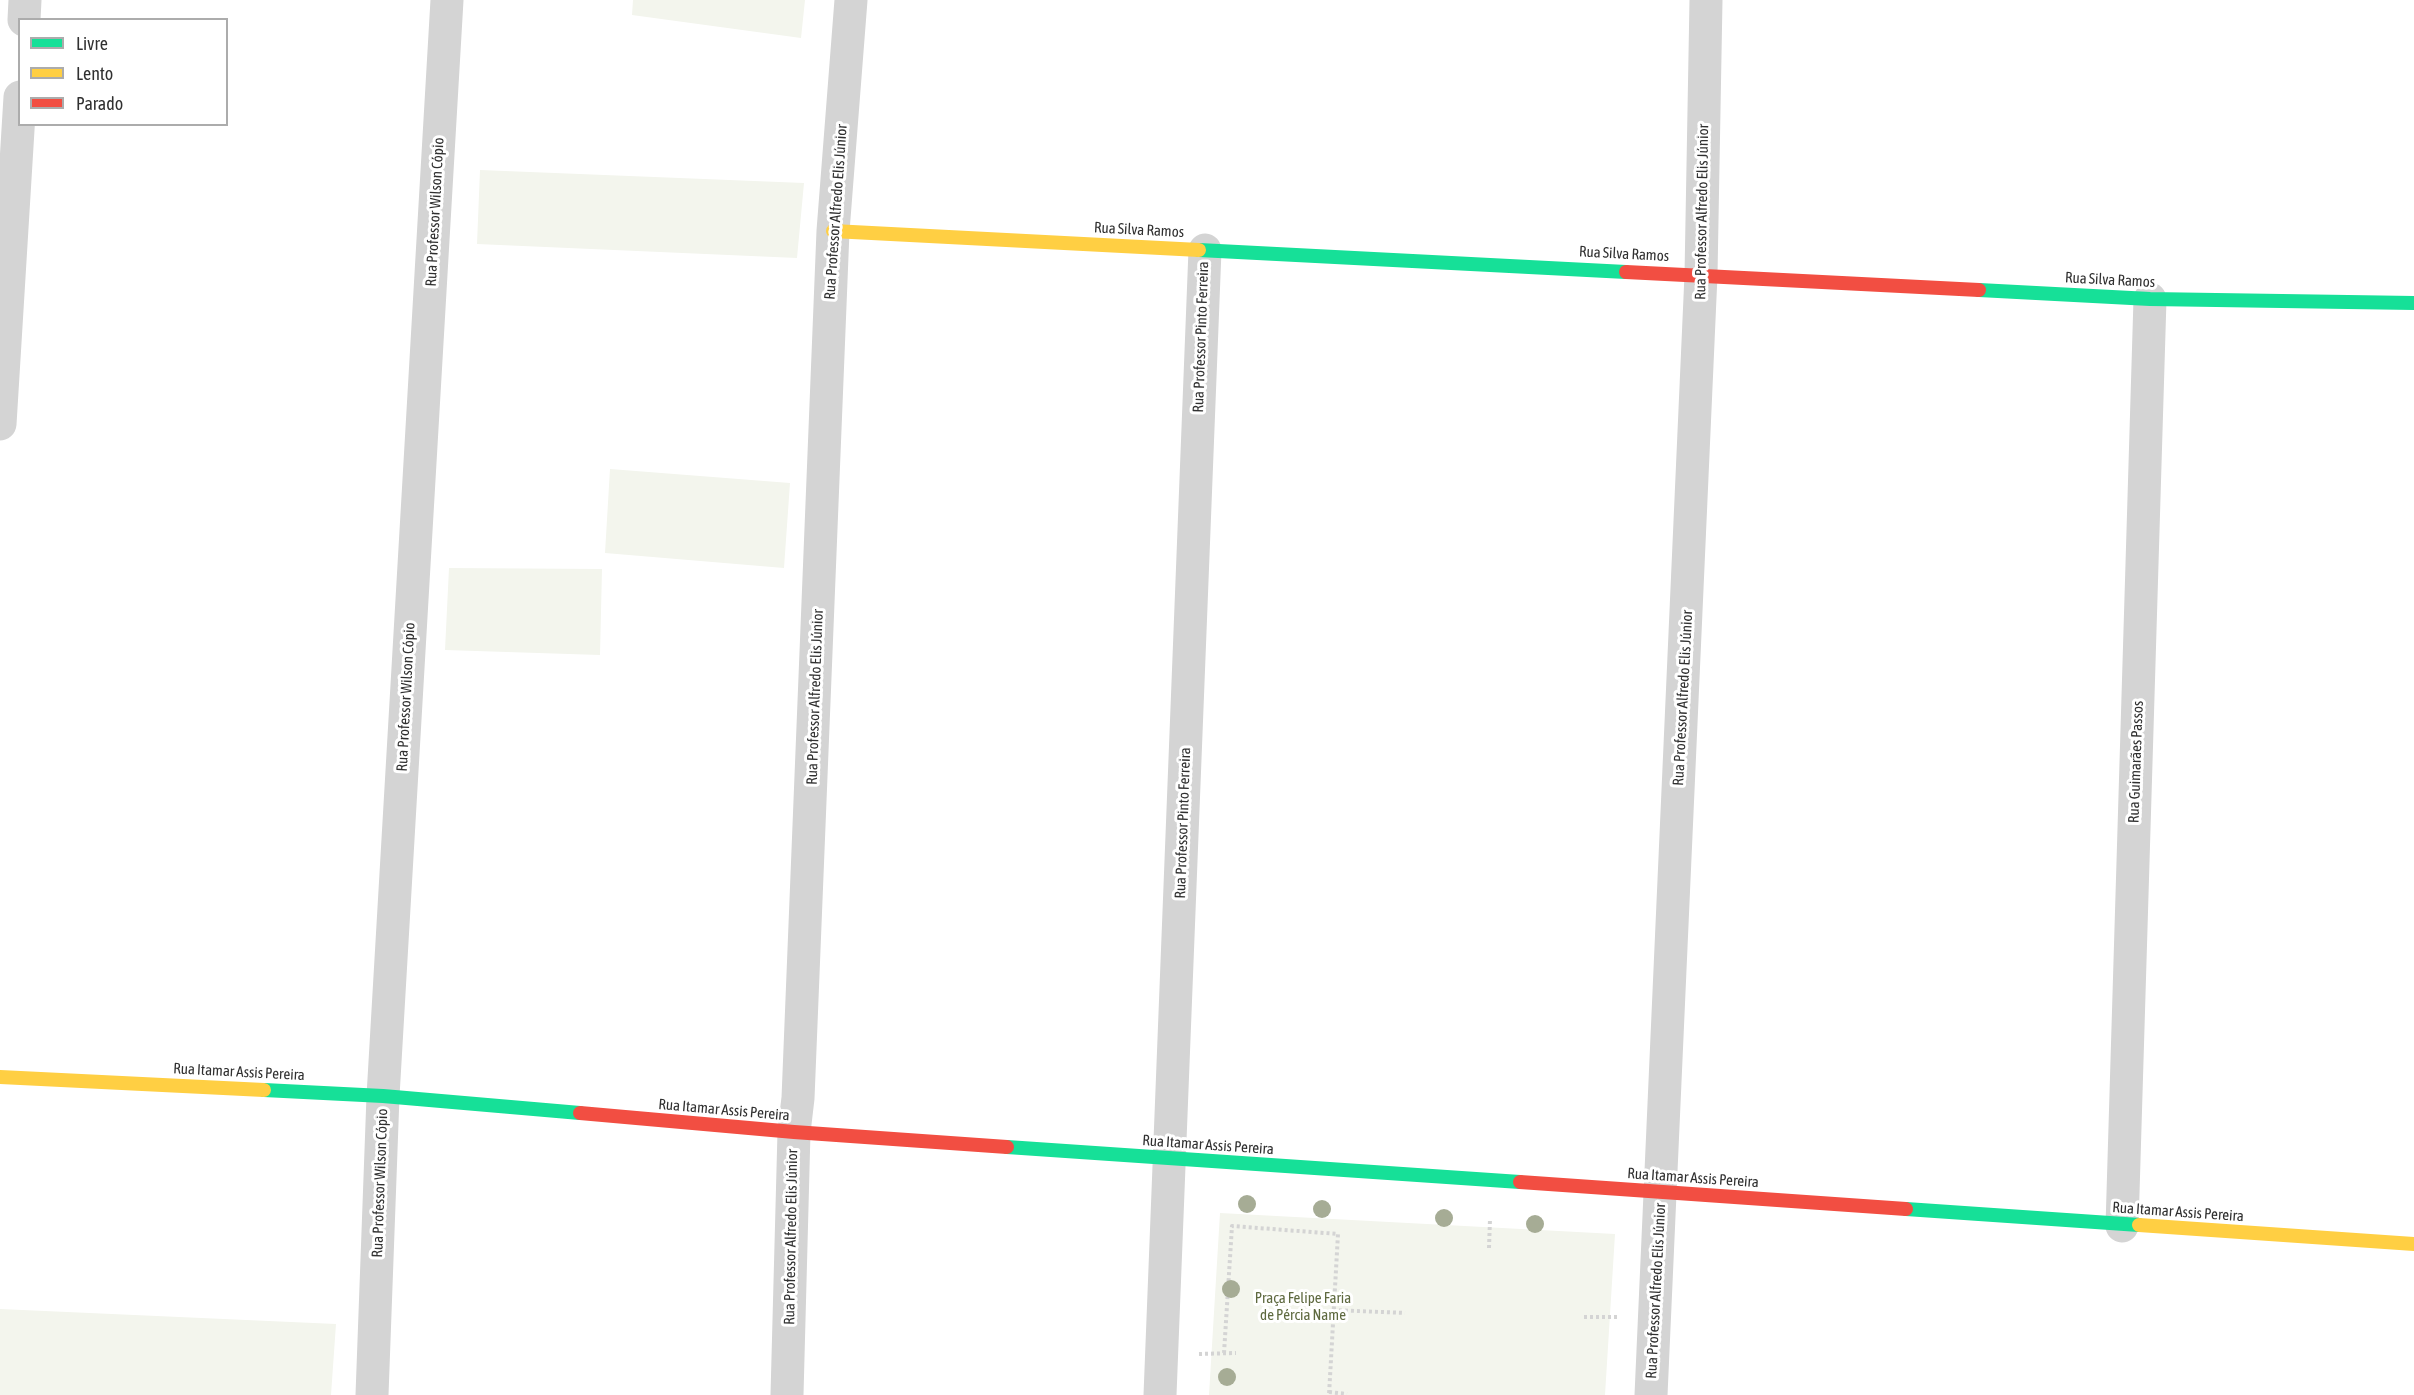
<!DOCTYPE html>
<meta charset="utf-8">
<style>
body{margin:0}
#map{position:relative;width:2414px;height:1395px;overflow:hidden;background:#fff;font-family:"Asap Condensed",sans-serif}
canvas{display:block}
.legend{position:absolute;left:18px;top:18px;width:210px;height:108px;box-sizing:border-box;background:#fff;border:2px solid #acacac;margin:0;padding:8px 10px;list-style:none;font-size:18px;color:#303030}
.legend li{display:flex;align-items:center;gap:12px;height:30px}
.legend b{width:30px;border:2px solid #acacac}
</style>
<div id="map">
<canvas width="2414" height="1395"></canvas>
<ul class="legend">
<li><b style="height:8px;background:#16e098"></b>Livre</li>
<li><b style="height:8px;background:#ffcf43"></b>Lento</li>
<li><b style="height:8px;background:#f24e42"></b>Parado</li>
</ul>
</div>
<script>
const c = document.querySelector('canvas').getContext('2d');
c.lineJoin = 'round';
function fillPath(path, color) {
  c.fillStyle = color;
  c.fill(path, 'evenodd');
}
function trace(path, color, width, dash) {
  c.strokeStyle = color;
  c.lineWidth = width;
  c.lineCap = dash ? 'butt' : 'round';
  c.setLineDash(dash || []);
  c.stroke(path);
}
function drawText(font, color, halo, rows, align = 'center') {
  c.font = font + ' "Asap Condensed",sans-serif';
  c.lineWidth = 6;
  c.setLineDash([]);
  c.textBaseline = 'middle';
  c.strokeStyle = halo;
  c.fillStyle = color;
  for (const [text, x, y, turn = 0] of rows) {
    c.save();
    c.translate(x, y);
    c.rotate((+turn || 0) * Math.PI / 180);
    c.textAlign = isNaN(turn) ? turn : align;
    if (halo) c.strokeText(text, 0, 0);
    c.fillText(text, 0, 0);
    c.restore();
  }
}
const green = new Path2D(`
 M633,0H805L801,38L632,15Z
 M480,170L804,183L797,258L477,244Z
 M610,469L790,483L784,568L605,553Z
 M449,568L602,569L600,655L445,650Z
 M1220,1213L1615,1234L1605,1395H1209Z
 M0,1309L336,1324L331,1395H0Z`);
const path = new Path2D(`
 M1489,1248L1490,1219
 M1333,1310L1405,1313
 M1584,1317H1617
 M1224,1353L1232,1226L1338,1234L1329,1395
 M1199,1354L1236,1353
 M1329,1392L1347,1394`);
const street = new Path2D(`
 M24,20L25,0
 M0,424L20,97
 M2122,1226L2150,299
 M372,1395L383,1096L447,0
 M787,1395L794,1132L798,1098L833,231L851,0
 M1160,1395L1205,250
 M1651,1395L1701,275L1706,0`);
const fast = new Path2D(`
 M1199,250L1626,272
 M1979,290L2150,299L2414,303
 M264,1090L383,1096L580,1113
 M1007,1147L1520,1182
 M1906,1209L2139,1225`);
const slow = new Path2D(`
 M833,231L1199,250
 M0,1077L264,1090
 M2139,1225L2414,1244`);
const jam = new Path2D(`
 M1626,272L1979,290
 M580,1113L794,1132L1007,1147
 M1520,1182L1906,1209`);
const trees = [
 [1247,1204],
 [1322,1209],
 [1444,1218],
 [1535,1224],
 [1231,1289],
 [1227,1377]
];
const streetNames = [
 ["Rua Professor Wilson Cópio",435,212,-87],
 ["Rua Professor Alfredo Elis Júnior",836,212,-86],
 ["Rua Professor Alfredo Elis Júnior",1702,212,-89],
 ["Rua Silva Ramos",1139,230,3],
 ["Rua Silva Ramos",1624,254,3],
 ["Rua Silva Ramos",2110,280,3],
 ["Rua Professor Pinto Ferreira",1201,337,-88],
 ["Rua Professor Wilson Cópio",406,697,-87],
 ["Rua Professor Alfredo Elis Júnior",815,697,-88],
 ["Rua Professor Alfredo Elis Júnior",1683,698,-87],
 ["Rua Guimarães Passos",2136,762,-88],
 ["Rua Professor Pinto Ferreira",1183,823,-88],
 ["Rua Itamar Assis Pereira",239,1072,3],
 ["Rua Itamar Assis Pereira",724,1110,5],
 ["Rua Itamar Assis Pereira",1208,1145,4],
 ["Rua Itamar Assis Pereira",1693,1178,4],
 ["Rua Professor Wilson Cópio",380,1183,-88],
 ["Rua Itamar Assis Pereira",2178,1212,4],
 ["Rua Professor Alfredo Elis Júnior",791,1237,-89],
 ["Rua Professor Alfredo Elis Júnior",1656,1291,-87]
];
const parkNames = [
 ["Praça Felipe Faria",1303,1298],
 ["de Pércia Name",1303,1315]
];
fillPath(green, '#f3f5ed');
trace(path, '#d4d4d4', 4, [3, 3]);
trace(street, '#d4d4d4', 33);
trace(fast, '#16e098', 14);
trace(slow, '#ffcf43', 14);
trace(jam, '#f24e42', 14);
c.fillStyle = '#a6ac95';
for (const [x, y] of trees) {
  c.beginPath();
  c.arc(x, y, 9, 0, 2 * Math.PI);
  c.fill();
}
drawText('15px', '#303030', '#fff', streetNames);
drawText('15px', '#5e693f', '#fff', parkNames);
</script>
